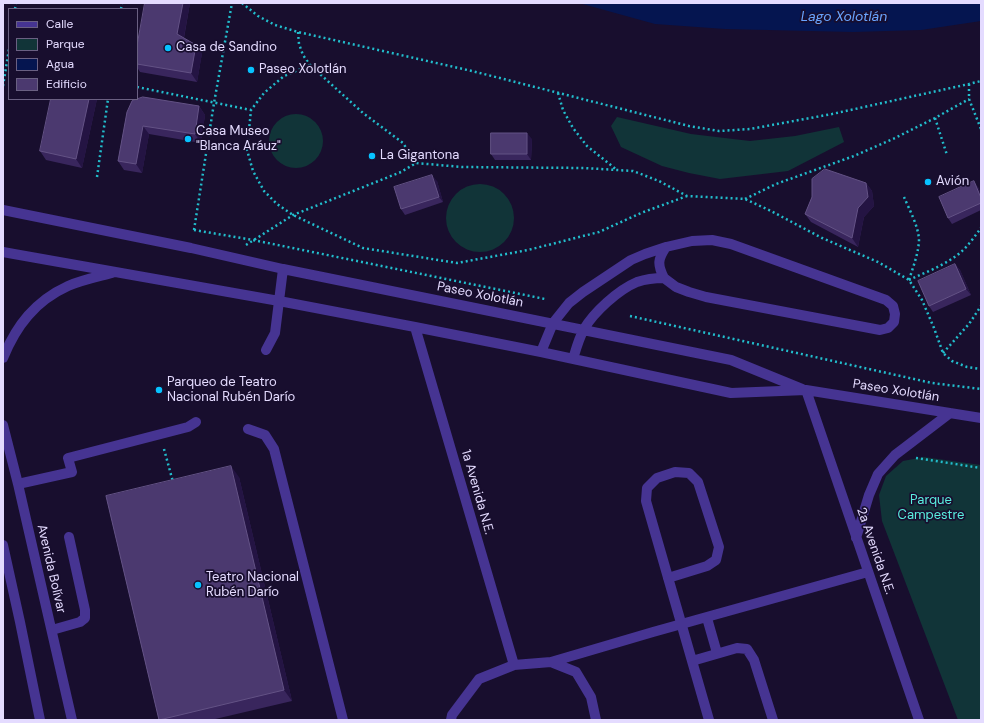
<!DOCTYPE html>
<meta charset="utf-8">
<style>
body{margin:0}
#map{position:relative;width:984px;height:723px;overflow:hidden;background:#180e2e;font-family:"DM Sans",sans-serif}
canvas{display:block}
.frame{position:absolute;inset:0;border:4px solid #e4dbff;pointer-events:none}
.legend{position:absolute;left:8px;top:8px;width:130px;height:92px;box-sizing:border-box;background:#180e2e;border:1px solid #6a6082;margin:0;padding:5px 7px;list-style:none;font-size:12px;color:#e4dbff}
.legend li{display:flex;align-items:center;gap:8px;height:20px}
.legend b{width:20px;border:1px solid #6a6082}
</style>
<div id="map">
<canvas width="984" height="723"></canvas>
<div class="frame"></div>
<ul class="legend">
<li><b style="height:5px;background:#463492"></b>Calle</li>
<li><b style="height:11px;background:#113438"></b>Parque</li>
<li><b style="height:11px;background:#051550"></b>Agua</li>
<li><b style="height:11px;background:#4b396f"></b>Edificio</li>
</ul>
</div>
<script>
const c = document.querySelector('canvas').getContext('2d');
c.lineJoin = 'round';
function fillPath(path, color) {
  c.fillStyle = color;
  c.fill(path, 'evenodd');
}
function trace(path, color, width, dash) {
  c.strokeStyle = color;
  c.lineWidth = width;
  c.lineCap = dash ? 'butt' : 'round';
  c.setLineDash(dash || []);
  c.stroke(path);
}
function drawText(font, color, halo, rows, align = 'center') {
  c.font = font + ' "DM Sans",sans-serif';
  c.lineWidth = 3.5;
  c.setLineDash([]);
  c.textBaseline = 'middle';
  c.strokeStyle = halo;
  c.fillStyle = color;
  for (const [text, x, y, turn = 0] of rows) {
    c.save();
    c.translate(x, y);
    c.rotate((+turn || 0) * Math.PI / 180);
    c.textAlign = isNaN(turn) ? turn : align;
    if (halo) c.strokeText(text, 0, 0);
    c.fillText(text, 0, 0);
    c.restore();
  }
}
const green = new Path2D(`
 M269 141a27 27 0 1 1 54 0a27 27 0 1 1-54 0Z
 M617,117L691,134L750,141L795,136L839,127L844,142L788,171L720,179L689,173L662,166L621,147L611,126Z
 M446 218a34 34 0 1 1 68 0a34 34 0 1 1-68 0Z
 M924,457L981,465V720H958L882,521L879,495L886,476L903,461Z`);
const water = new Path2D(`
 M579,3H981V21L921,30L853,32L725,29L655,24Z`);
const path = new Path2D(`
 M242,3L258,16L275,25L298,32L472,71L689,126L719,131L750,129L832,114L969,84L981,81
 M15,9L16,3
 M121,9L122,3
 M298,32L299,44L303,55L310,65L363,113L403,143L416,163
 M310,65L284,76L264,93L251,110L247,150L253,171L264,191L277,204L293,215L363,248L457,263L528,250L599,232L641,213L687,196
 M969,84V99L981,129
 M3,86L9,49
 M137,87L251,110
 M558,93L563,110L573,128L587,146L617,170
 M935,118L947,155
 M97,177L108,99
 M904,197C909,209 919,227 919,241C918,255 913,267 909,280
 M745,199L776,184L854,156L895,138L935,118L969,99
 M194,230L253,240L545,299
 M194,230L214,103L232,3
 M246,245L293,215L401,172L416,163L462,167L584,168L617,170L633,171L659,181L687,196L745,199L771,211L822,238L878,262L909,280L922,300L934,328L943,353L952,361L967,367L981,369
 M909,280C926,272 946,265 961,252C968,246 975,236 981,228
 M630,316L932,383L981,389
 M943,353L969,324L981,306
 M164,449L173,482
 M916,458L981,468`);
const minor = new Path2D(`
 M3,210L191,248L283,269L731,360L802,389
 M3,252L14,254L279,301L415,327L541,352L731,393L806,390L981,418
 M664,278C657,264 658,259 666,247
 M415,327L514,665
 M266,350L275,333L283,269
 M541,352L553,323L569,303L583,292L631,260L645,254L666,247L692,241L712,240L731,244L886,300L893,306L895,314L894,322L888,328L880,330L706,297L689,292L676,287L664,278C655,278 646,279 637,282C618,290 594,312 584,329C579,338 576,349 573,359
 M3,358C16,326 35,301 68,286C82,280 97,277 112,273
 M806,390L919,720
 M3,425L18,484L72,720
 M248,429L265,435L274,449L343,720
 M18,484L72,472L68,458L188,427L196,422
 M856,538L869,495L878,474L895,455L950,413
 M3,545L20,622L40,720
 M668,578L707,566L716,560L719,547L698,482L689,473L675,472L657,478L647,488L646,501L709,720
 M707,618L717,653
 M52,630L80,622L85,618V610L69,537
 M692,661L737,648L747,649L754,660L773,720
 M551,662L653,632L868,572
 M451,720L452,715L479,679L514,665L551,662L576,672L591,697L596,720`);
const wall = new Path2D(`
 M190,3L184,38L202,53L197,82L140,72L137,67V46Z
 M51,99H97L82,168L46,160L40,151Z
 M199,106L205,115L201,143L149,134L142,173L124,170L118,161L127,112Z
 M532,139L531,160H495L491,154Z
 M437,181L443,202L405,215L401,209Z
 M866,183L872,191L874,206L864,217L858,247L811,222L805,214L812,197Z
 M978,187L981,194V210L952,224L948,218Z
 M955,264L960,270L971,295L933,312L929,306Z
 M239,477L292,701L211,720H159L106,496Z`);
const shadedWall = new Path2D(`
 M183,3H190L183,42L177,34Z
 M196,45L202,53L197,82L191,73Z
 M89,99H97L82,168L76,159Z
 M199,106L205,115L201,143L195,134Z
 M143,126L149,134L142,173L136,164Z
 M527,133L532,139L531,160L527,154Z
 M432,175L437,181L443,202L439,197Z
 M974,181L978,187L981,194V198Z
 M866,183L872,191L874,206L864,217L858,247L852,238L858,208Z
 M955,264L960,270L971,295L966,289Z
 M231,466L239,477L292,701L284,690Z`);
const building = new Path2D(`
 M145,3H183L177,34L196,45L191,73L137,64V46Z
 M143,97L199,106L195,134L143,126L136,164L118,161L127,112L132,101Z
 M51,99H89L76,159L40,151Z
 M491,133H527V154H491Z
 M825,169L866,183L868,197L858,208L852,238L805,214L812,197V179Z
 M432,175L439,197L401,209L394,187Z
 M974,181L981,198V203L948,218L939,197Z
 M955,264L966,289L929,306L918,281Z
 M231,466L284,690L159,720L106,496Z`);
const markers = [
 [168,48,4,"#07c2ff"],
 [251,70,4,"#07c2ff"],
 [188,139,4,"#07c2ff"],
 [372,156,4,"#07c2ff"],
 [928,182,4,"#07c2ff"],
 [159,390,4,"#07c2ff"],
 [198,585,4,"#07c2ff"]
];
const poiNames = [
 ["Casa de Sandino",176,48],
 ["Paseo Xolotlán",259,70],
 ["Casa Museo",196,132],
 ["\"Blanca Aráuz\"",196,147],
 ["La Gigantona",380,156],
 ["Avión",936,182],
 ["Parqueo de Teatro",167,383],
 ["Nacional Rubén Darío",167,398],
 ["Teatro Nacional",206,578],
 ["Rubén Darío",206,593]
];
const streetNames = [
 ["Paseo Xolotlán",480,295,11],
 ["Paseo Xolotlán",896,391,9],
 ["1a Avenida N.E.",477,492,74],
 ["2a Avenida N.E.",875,551,71],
 ["Avenida Bolívar",51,569,77]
];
const parkNames = [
 ["Parque",931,501],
 ["Campestre",931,516]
];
const waterNames = [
 ["Lago Xolotlán",844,17]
];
fillPath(green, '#113438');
fillPath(water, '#051550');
trace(path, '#22bdcc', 2.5, [2, 3]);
trace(minor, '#463492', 10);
fillPath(wall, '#39265d');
fillPath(shadedWall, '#241443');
fillPath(building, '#4b396f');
trace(building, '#635285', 1);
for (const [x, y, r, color] of markers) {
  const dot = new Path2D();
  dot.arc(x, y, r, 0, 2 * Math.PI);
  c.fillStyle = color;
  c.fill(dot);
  trace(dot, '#180e2e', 1.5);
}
drawText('13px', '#e4dbff', '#180e2e', poiNames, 'left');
drawText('13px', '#e4dbff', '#180e2e', streetNames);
drawText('13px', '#59edde', '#180e2e', parkNames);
drawText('italic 14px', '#69a4ff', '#180e2e', waterNames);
</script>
